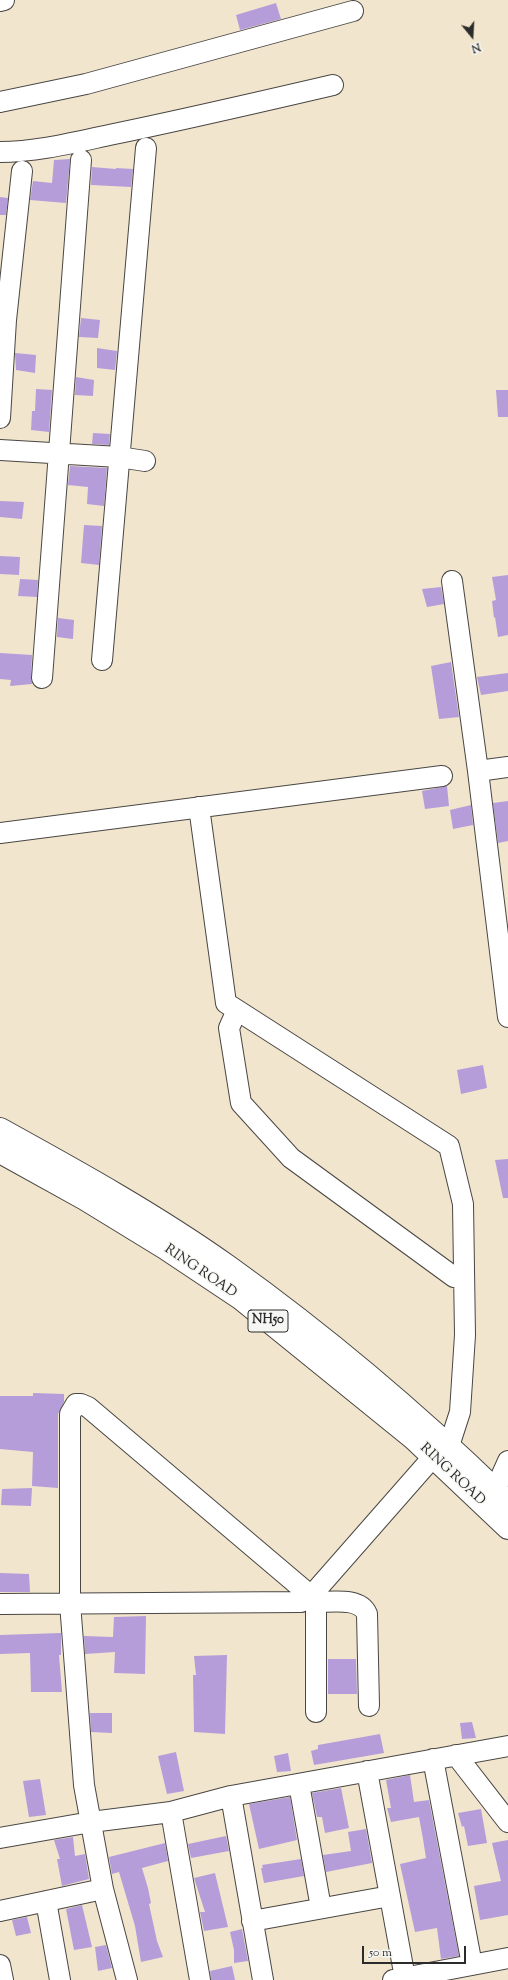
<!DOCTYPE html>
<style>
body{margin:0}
#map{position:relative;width:508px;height:1980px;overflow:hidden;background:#f2e5ce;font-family:"Sorts Mill Goudy",serif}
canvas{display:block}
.north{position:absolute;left:452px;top:16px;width:40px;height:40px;-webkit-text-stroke:3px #f6f6f2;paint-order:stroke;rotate:162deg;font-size:11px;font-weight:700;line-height:16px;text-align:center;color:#2b2b2b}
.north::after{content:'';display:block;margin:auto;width:14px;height:18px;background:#2b2b2b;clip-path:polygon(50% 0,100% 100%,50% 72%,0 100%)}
.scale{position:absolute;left:362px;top:1946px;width:104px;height:18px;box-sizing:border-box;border:2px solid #2b2b2b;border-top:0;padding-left:5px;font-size:12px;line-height:14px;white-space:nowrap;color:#2b2b2b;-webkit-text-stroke:3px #f6f6f2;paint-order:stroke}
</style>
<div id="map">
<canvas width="508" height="1980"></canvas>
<div class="north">N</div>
<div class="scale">50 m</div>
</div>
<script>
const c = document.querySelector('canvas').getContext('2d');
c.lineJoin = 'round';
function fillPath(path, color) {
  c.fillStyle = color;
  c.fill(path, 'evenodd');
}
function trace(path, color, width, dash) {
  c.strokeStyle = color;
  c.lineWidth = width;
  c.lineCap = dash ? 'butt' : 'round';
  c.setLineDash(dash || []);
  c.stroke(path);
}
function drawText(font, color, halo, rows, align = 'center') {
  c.font = font + ' "Sorts Mill Goudy",serif';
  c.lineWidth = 3;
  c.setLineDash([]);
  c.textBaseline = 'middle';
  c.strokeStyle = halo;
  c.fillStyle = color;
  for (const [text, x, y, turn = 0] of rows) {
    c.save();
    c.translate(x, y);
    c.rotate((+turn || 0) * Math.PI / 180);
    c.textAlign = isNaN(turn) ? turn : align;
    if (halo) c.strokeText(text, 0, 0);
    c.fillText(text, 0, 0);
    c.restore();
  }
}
const building = new Path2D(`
 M276,3L281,19L240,30L236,15Z
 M70,159L66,203L30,200L33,181L52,183L54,160Z
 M92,167L116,169V168L133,169L131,187L91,185Z
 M0,197L8,198L6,215H0Z
 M81,318L100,320L98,338L79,337Z
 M97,348L117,351L115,370L97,368Z
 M15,353L36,355L35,373L16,370Z
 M76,377L94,380L93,396L75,395Z
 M36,389L52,390L49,432L31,430L32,411H35Z
 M496,390H508V417H498Z
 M93,433L110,434L109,445L92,444Z
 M70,466L107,468L104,506L87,504L88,487L68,485Z
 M0,501L24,502L22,519L0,517Z
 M84,525L102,526L99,565L81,563Z
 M0,556L20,557L19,575L0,574Z
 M508,575V635L498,637L495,617L494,618L492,601L496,600L492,577Z
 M20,579L38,580L37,597L18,596Z
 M441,587L444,604L427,607L422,589Z
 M58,618L74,620L73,639L57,637Z
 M0,653L32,655L31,677L32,684L10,686L11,680L0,679Z
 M451,662L459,717L439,719L431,666Z
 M508,673V691L481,695L477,677Z
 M447,786L449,806L425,809L422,791Z
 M508,801V841L498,843L493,803Z
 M471,805L473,825L453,829L450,810Z
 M483,1065L487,1088L461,1094L457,1070Z
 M508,1159V1198H503L495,1160Z
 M33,1393L64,1394V1402L58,1414V1488L32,1486L33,1452L0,1449V1396H33Z
 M32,1488L31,1506L1,1505L2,1489Z
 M0,1573L29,1574L30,1592H0Z
 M146,1616L145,1674L114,1673L115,1652L85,1654L84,1636L113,1637L114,1617Z
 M61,1633V1655H59L62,1692H31L30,1653L0,1654V1635Z
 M227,1655L225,1734L194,1732L193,1675H196L194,1656Z
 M328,1659H356L357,1694H328Z
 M90,1713H112V1733L91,1732Z
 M472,1722L476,1738L462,1739L460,1723Z
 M380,1734L384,1753L314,1765L311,1751L318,1749V1745Z
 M176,1752L184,1791L167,1794L158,1756Z
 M288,1753L291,1771L277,1772L274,1756Z
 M410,1775L414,1802L429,1800L459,1956L441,1959L437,1928L415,1932L400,1864L426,1858L423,1839L419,1817L391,1822L387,1808H391L386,1780Z
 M40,1779L46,1815L29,1817L23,1781Z
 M341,1788L349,1828L325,1833L322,1817H317L312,1793Z
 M290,1797L297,1840L259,1849L249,1804Z
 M481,1809L487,1843L468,1846L464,1826L462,1827L458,1813Z
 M366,1829L372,1863L326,1872L323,1855L351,1851L348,1832Z
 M226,1836L229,1851L191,1858L188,1844Z
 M73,1837L75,1856L85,1854L89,1879L62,1886L57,1859H60L54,1840Z
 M508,1840V1915L480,1920L474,1886L501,1881L492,1843Z
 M165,1843L168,1861L142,1868L148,1888L151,1903L149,1904L157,1941L163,1957L141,1962L135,1926L119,1872L112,1874L109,1857Z
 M301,1859L304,1876L264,1883L261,1868H263L262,1865Z
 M215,1873L228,1927L204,1931L200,1912H205L194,1878Z
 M82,1905L92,1947L74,1950L66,1909Z
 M27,1917L31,1933L16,1936L12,1920Z
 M242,1929L248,1961L234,1963V1950L230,1932Z
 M106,1945L112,1968L98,1971L95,1947Z
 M232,1966L235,1980H211L210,1971Z`);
const minor = new Path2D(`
 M0,1L4,0
 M0,102L86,84L353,11
 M0,152C38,152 76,142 114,134C187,119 260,102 333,85
 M0,418L6,320L22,171
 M0,450L119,457L145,461
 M452,581L478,771L508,1017
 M102,660L146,148
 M42,678L81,160
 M478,771L508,767
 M199,807L226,1003L449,1146L463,1204L465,1335L460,1412L449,1446
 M0,833L442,776
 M237,1010L229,1028L241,1103L291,1158L454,1277L464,1278
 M495,1490L508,1461
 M316,1602C332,1602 360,1597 367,1614L369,1706
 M0,1604L301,1602L311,1596L433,1457
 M316,1712V1590
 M456,1755L508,1822
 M433,1759L472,1965
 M367,1771L405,1978
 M299,1784L321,1908
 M231,1796L263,1980
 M171,1812L200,1980
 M0,1838L91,1822L171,1812L231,1796L508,1746
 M46,1901L60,1980
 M0,1911L103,1889
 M252,1921L390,1896
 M0,1965L3,1980
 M127,1980L103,1889L84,1785L70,1603V1414L76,1404H81L88,1407L311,1596
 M393,1980L508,1958`);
const highway = new Path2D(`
 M0,1129C78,1172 156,1215 229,1267C328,1338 421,1417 508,1502
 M0,1152L85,1199L165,1248L240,1298L414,1439L508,1528`);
const shields = [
 [268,1321,40]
];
const shieldNames = [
 ["NH50",268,1321]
];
const streetNames = [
 ["RING ROAD",200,1272,34],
 ["RING ROAD",452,1475,43]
];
fillPath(building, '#b59dda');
trace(minor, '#494743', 22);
trace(highway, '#494743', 24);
trace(minor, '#fff', 20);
trace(highway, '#fff', 22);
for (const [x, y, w] of shields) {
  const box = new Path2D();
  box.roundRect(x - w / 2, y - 11, w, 22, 3);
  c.fillStyle = '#f6f6f2';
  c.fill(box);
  trace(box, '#2b2b2b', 1);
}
drawText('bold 13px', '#2b2b2b', null, shieldNames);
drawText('14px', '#2b2b2b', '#f6f6f2', streetNames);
</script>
